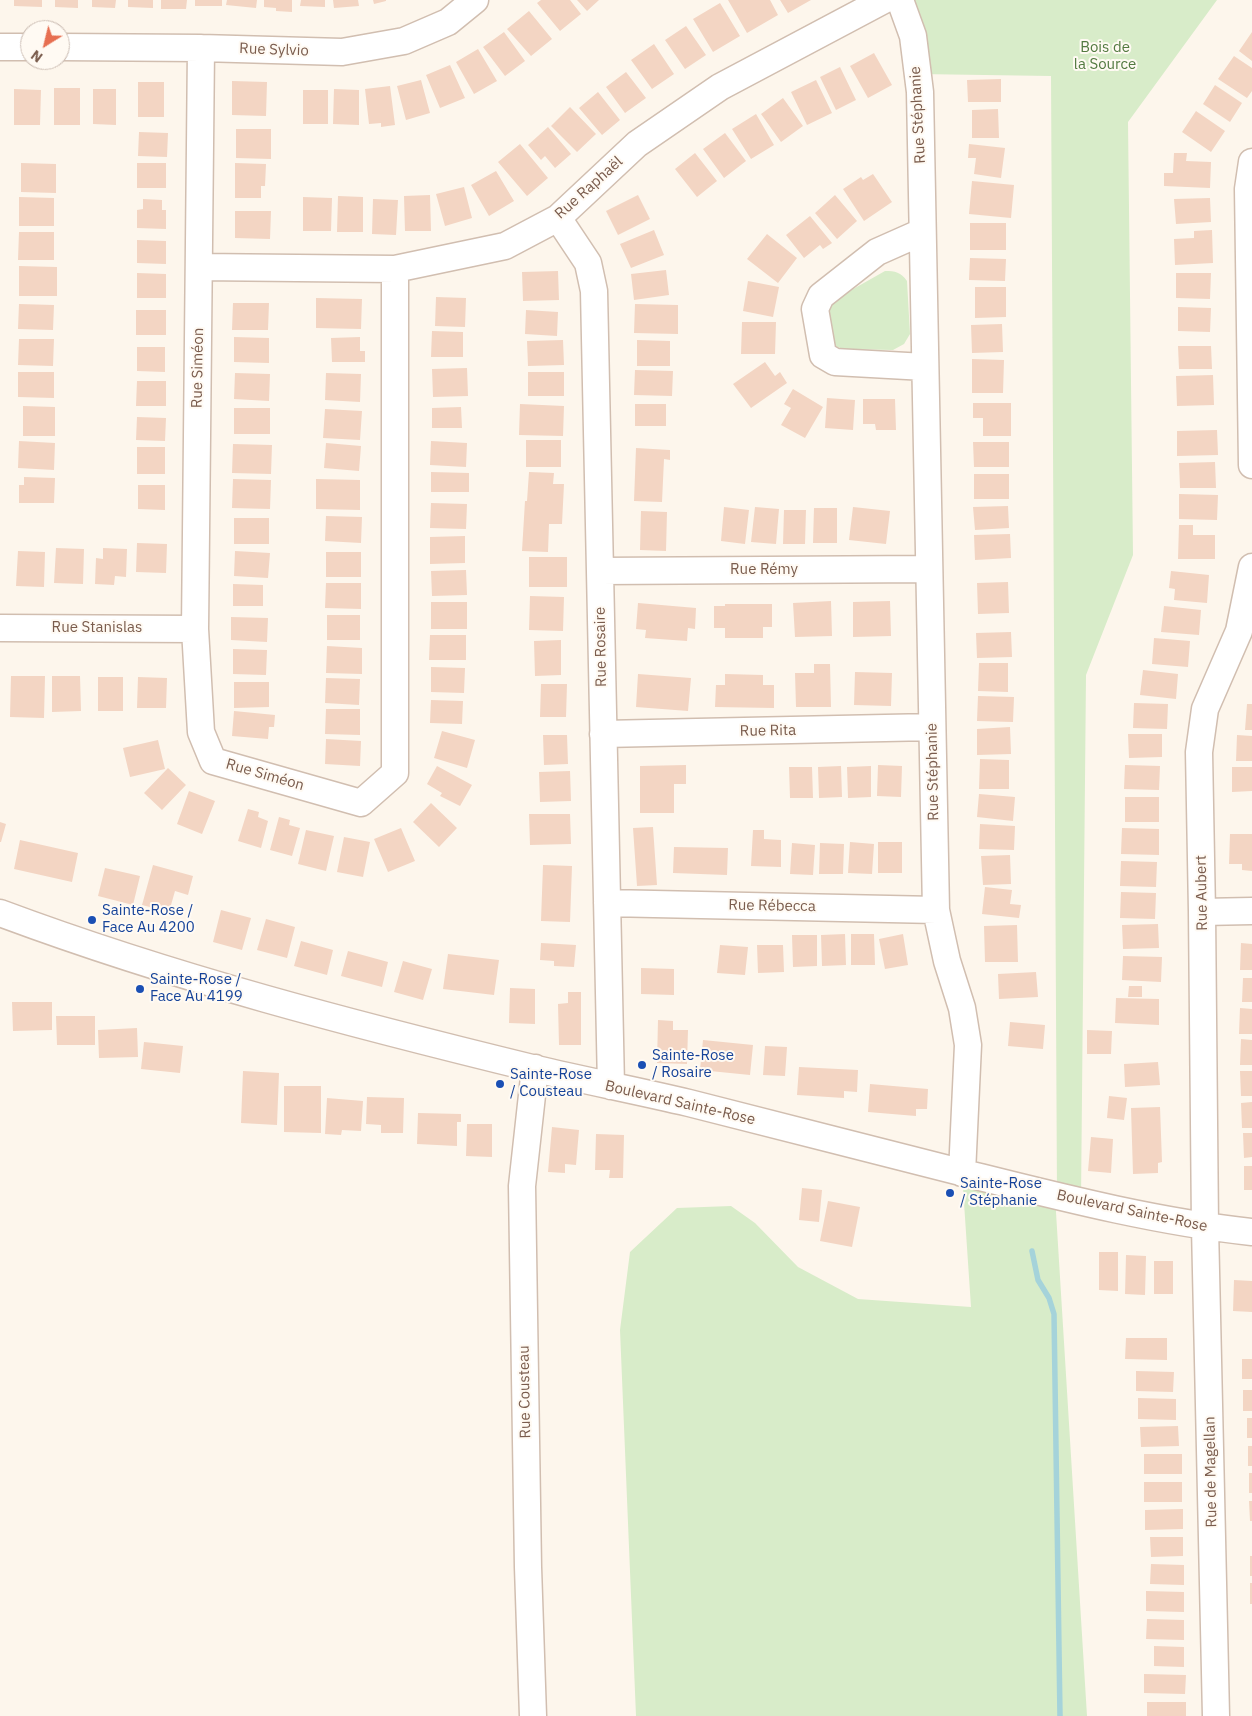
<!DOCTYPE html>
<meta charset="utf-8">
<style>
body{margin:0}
#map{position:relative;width:1252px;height:1716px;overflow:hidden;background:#fdf6ec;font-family:"IBM Plex Sans",sans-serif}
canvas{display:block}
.north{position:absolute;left:20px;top:20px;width:50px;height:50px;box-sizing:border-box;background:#fffaf3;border:1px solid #cabbb1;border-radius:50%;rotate:216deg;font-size:14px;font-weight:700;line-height:20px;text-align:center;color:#7a5c4d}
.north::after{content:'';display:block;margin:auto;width:18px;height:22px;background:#e76f51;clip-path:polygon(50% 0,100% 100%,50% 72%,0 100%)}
</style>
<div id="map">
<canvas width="1252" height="1716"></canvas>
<div class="north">N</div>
</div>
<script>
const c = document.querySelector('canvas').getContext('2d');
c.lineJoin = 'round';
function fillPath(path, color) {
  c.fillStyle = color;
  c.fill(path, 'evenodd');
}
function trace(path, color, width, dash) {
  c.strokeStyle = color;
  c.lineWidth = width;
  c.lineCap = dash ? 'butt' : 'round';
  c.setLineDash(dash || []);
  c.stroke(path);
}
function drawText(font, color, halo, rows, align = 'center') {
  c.font = font + ' "IBM Plex Sans",sans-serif';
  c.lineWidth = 4;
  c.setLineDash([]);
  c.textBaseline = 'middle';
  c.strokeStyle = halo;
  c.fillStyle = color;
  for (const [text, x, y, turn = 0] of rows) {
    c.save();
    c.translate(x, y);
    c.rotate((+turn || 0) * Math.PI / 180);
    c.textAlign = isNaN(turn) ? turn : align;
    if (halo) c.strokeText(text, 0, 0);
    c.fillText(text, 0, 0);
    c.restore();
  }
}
const green = new Path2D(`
 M900,0H1217L1128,122L1133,555L1086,675L1081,1200L1057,1195L1051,76L918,74Z
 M885,271C895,271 901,272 907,281L910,334L904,344L893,350L843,349L835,346L831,340L828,309L832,301Z
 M962,1173L1055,1196L1087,1716H636L620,1330L630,1252L677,1208L731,1206L755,1223L798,1267L858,1299L971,1307Z`);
const stream = new Path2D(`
 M1032,1251L1038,1280L1049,1298L1054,1314L1060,1716`);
const building = new Path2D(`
 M14,0H42V7L14,6Z
 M55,0H78V8L55,7Z
 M92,0H116L115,8L92,7Z
 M128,0H153V8L128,7Z
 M161,0H187L186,9H161Z
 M195,0H222V6H195Z
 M227,0H257L256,8L226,5Z
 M264,0H292V12L276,11V8L264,7Z
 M301,0H325V7L300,6Z
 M333,0H358L359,6L334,8Z
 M373,0H386V1L374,4Z
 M541,0H570L581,14L560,31L537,3Z
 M577,0H599L587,11Z
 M728,0H770L778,15L747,33Z
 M780,0H811L788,13Z
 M720,3L740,36L713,52L693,19Z
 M529,11L552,39L531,56L507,29Z
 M686,26L706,55L685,69L665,40Z
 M504,32L525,61L505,76L483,47Z
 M1252,32V61L1239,51Z
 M654,44L674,74L652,89L631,60Z
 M478,49L497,81L474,94L456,62Z
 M874,53L892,85L868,98L850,66Z
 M1234,56L1252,68V91L1247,98L1218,79Z
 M450,65L465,98L440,108L426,75Z
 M840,67L856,100L836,110L820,77Z
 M626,72L646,98L625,113L606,87Z
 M1001,79V102H968L967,80Z
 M421,80L430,113L406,120L397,86Z
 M816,80L832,113L807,125L791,92Z
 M232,81L267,82L266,116L232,115Z
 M138,82H164V117H138Z
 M1215,85L1242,103L1230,122L1203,104Z
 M390,86L395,125L381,127V123L369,124L365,89Z
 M54,88H80V125H54Z
 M14,89L41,90L40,125H14Z
 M93,89H116V125L93,124Z
 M334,89L359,90V125L333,124Z
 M303,90H328V124H303Z
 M598,92L620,120L602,135L579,108Z
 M783,98L803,126L781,142L761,114Z
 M570,107L596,134L577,152L551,126Z
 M998,109L999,138H972V110Z
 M1196,111L1225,131L1211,152L1182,132Z
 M756,114L774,145L751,159L732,129Z
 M548,127L571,154L555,168L545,156L541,160L528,145Z
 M236,129H271V159L236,158Z
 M139,132L168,133L167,157L138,156Z
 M725,133L746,161L724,178L703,149Z
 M520,144L548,178L527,196L498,162Z
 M969,144L1005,148L1001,178L974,174L976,158H968Z
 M695,153L717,181L697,197L675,169Z
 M1174,153H1187L1186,161L1211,162L1210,188L1164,186V173H1173Z
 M21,163L56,164V193L21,192Z
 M137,163H166V188H137Z
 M235,163L266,164L265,186H261V198H235Z
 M496,171L514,201L489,216L471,185Z
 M873,174L892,202L864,221L843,189L861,177L863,180Z
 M972,181L1014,185L1011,218L969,214Z
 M464,187L472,218L445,226L436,194Z
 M430,195L431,231H405L404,196Z
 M638,195L650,219L618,235L606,211Z
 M835,195L857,221L837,239L815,213Z
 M338,196L363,197V232H337Z
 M19,197L54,198V226H19Z
 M303,197L332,198L331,231H303Z
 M1210,198L1211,222L1176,224L1174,199Z
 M143,199L162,200V210H166V229L137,228V210L143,209Z
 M373,199L398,200L396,235L372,234Z
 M235,211H271L270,239L235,238Z
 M810,216L832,243L823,249L820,245L804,258L786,235Z
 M970,223H1006V250H970Z
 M654,230L664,255L631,268L620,244Z
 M1212,230L1213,263L1175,265L1174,239L1194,238V231Z
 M19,232H54V260H18Z
 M767,234L797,258L778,283L747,259Z
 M137,240L166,241V264L137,263Z
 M970,258L1006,259L1005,281L969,280Z
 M19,266L57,267V296H19Z
 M666,270L669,295L634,300L631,274Z
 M558,271L559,300L523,301L522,272Z
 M137,273L166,274V298H137Z
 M1176,273H1211L1210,299L1176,298Z
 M748,281L779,287L773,317L743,311Z
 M975,287H1006V317L975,318Z
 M436,297L466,298L465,327L435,326Z
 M316,298L362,299L361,329L316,328Z
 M233,303H269L268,330H232Z
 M19,304L54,305L53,330L18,329Z
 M635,304L678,305V334L634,333Z
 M1178,307L1211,308L1210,332L1178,331Z
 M136,310H166V335H136Z
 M526,310L558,312L557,336L525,334Z
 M742,322H776L775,354H741Z
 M1002,324L1003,352L972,353L971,325Z
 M432,331L463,332V357H431Z
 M234,337L269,338V363L234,362Z
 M360,337V351H365V362H332L331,338Z
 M19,339H54L53,366L18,365Z
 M563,340L564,365L528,366L527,341Z
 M637,340L670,341V366H637Z
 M1178,346H1211L1212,369H1179Z
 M137,347H165V372L137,371Z
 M972,359L1004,360L1003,393H972Z
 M765,362L775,376L780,372L787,383L751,408L733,384Z
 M467,368L468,396L433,397L432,369Z
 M635,370L673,371L672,396L634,395Z
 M18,372H54V398L18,397Z
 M528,372H564V396H528Z
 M235,373L270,374L269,401L234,399Z
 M326,373L361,374L360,402L325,400Z
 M1213,375L1214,405L1177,406L1176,376Z
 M137,381H166V406H136Z
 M793,389L823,407L805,438L781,425L791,408L784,404Z
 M827,398L855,400L853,430L825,428Z
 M863,399H895L896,430H876L875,424H863Z
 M973,403H1011V436H983V418H973Z
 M520,404L564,406L563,436L519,435Z
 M635,404H666V426H635Z
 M23,406L55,407V436H23Z
 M461,407L462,428H432V408Z
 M234,408H270V434H234Z
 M325,409L362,411L360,440L323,438Z
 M137,417L166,418L165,441L136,440Z
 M1217,430L1218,455L1177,456V431Z
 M526,440H561V467H526Z
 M19,441L55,443L54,470L18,468Z
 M431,441L467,443L466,467L430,465Z
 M973,442H1009V467H974Z
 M326,443L361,446L359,471L324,468Z
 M233,444L272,445L271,474L232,473Z
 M137,447H165V474H137Z
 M636,448L670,450V460L664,459L662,502L634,501Z
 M1215,462L1216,488H1180L1179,463Z
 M431,472L469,473V492H431Z
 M529,472L554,473L553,484H564L562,524H549L548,552L522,551L525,501H527Z
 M974,474H1009V499H974Z
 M24,477L55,478L54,503H19V485H24Z
 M233,479L271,480L270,509L232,508Z
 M316,479L360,480V510L316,509Z
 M138,485H165V510L138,509Z
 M1179,494L1218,495L1217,520L1179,519Z
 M431,503L467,504L466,529L430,528Z
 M1008,506L1009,528L975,530L973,507Z
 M724,507L749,510L745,544L721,541Z
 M755,507L779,509L776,544L751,542Z
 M853,507L890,511L886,544L849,540Z
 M814,508H837V543H813Z
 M784,510H806L805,544H783Z
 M641,511L667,512L666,551L640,550Z
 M326,516L362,517L361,543L325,541Z
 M234,518H269V544H234Z
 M1179,525H1193V535H1215V559H1178Z
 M1010,534L1011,558L975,560L974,535Z
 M465,536V563L430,564V537Z
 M137,543L167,544L166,573L136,572Z
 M56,548L84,549L83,584L54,583Z
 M103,548L127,549L126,577L115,576L114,585L95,584L96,558L103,559Z
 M18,551L45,552L44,587L16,586Z
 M235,551L270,553L268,578L234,576Z
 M326,552H361V577H326Z
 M529,557H567V587H529Z
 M466,570L467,595L432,596L431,571Z
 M1171,571L1209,575L1207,603L1174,600L1175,589L1169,588Z
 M1008,582L1009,613L978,614L977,583Z
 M326,583H361V609L325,608Z
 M233,584L263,585V606H233Z
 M530,596L564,597L563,631L529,630Z
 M831,601L832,636L795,637L793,603Z
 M890,601L891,636L853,637V602Z
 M431,602H467V629H431Z
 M638,603L696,608L695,629L688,628L687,641L645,638L646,630L636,629Z
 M725,604H772V627H763V638H725V628H714V606H725Z
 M1164,606L1201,610L1199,635L1161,632Z
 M327,615H360V640H327Z
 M231,617L268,618L267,642L231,640Z
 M1011,632L1012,657L977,658L976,633Z
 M430,635H466V660H429Z
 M1154,638L1190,641L1188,667L1152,664Z
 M561,640V675L535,676L534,641Z
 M327,646L362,648V674L326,673Z
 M233,649L267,650L266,675L233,674Z
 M979,663H1008V692L978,691Z
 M814,664H830L831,707H796L795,673H814Z
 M431,667L465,668L464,693L431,692Z
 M1143,670L1178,674L1176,699L1140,695Z
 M855,672L892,673L891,706L854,705Z
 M638,674L691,678L688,711L636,707Z
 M725,674L763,675V685H774V708L715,707L716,685H725Z
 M11,676H45L44,718L10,717Z
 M52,676H80L81,711L52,712Z
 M98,677H123V711H98Z
 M138,677L167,678L166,708H137Z
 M326,678L360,679L359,705L325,703Z
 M234,682H269V707L234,708Z
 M541,684H567L566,717H540Z
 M978,696L1014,697L1013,722L977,721Z
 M431,700L463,701L462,724L430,723Z
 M1134,703L1168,704L1167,729L1133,728Z
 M1247,704H1252V730H1245Z
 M326,709H360V735L325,734Z
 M234,711L275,715L274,727H269L268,739L232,736Z
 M1010,727L1011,754L977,755V729Z
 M442,731L475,740L467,768L434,758Z
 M1128,734H1162V757L1129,758Z
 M543,735H567L568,764L544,765Z
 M1237,735L1252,736V761H1236Z
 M326,739L361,741L360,766L325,764Z
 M158,740L165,769L130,777L123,748Z
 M980,759L1009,760V789H979Z
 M686,765V784H674V813H640V766Z
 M878,765L902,766L901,797L877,796Z
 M1125,765L1160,766L1159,790L1124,789Z
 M437,766L472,785L460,806L440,796L442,793L427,784Z
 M841,766L842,797L819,798L818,767Z
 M871,766V797L848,798L847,767Z
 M789,767H812L813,798H790Z
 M1232,767H1252V791L1232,792Z
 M168,768L186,785L162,810L144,793Z
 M570,771L571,801L540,802L539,772Z
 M189,791L215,801L202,834L177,824Z
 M979,794L1015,797L1013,821L977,817Z
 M1125,797H1159V822H1125Z
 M431,803L457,828L439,847L413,822Z
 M248,809L259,812L258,817L268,821L261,848L238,841Z
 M529,814H570L571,844L530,845Z
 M279,817L290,820L289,825L300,828L292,856L270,850Z
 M0,822L6,824L1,842H0Z
 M980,824L1015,826L1014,850L979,849Z
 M653,827L657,885L637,886L633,828Z
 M401,828L415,861L388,872L374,839Z
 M1122,828L1159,829V855L1121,854Z
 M306,830L334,836L326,871L298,864Z
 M753,830H764V839L781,840V867L751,866Z
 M1230,834H1252V871L1242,870V864H1229Z
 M344,837L370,842L363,877L337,872Z
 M20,840L78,853L72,882L14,869Z
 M850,842L874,844L872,874L848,873Z
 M878,842H902V873H878Z
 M792,843L815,845L813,875L790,874Z
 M820,843L844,844L843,874H819Z
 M674,847L728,848L727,875L673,873Z
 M1010,855L1011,884L983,885L981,856Z
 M1121,861L1157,862L1156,887L1120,886Z
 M153,865L193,876L188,895L175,891L169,912L142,905Z
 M543,865L572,866L570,922L541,921Z
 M105,868L140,876L133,905L98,896Z
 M985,887L1012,890L1010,904L1021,905L1019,918L982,914Z
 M1121,892L1156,893L1155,919L1120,918Z
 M221,910L251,918L242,950L213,942Z
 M266,919L295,927L287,958L257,950Z
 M1158,924L1159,948L1123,949L1122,925Z
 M1017,925L1018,962H985L984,926Z
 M845,934L846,965L822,966L821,935Z
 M851,934H874L875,965H851Z
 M903,934L908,965L885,969L879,939Z
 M792,935H817V966L793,967Z
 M301,941L333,950L327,975L294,966Z
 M541,943L576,945L574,967L554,966V961L540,960Z
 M1241,943L1252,944V970H1240Z
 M720,945L748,947L745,975L717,973Z
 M757,945H783L784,972L758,973Z
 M348,951L388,962L382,987L341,976Z
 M448,954L499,960L494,995L443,989Z
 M1123,956L1162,957L1161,982L1122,980Z
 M403,961L432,969L423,1000L394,992Z
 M641,968L674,969V995L641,994Z
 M1036,972L1038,997L999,999L998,974Z
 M1243,978H1252V1002H1242Z
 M1129,986H1142V997H1128Z
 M510,988L535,989V1024L509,1023Z
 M568,992H581V1045H559L558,1004L568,1003Z
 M1116,998L1159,999V1025L1115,1023Z
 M12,1002H52V1030L13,1031Z
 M1240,1008L1252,1009V1034H1239Z
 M56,1016H95V1045H57Z
 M658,1020L673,1021V1030H688L687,1064L657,1063Z
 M1010,1022L1045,1025L1043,1049L1008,1046Z
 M137,1028L138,1057L99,1058L98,1030Z
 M1087,1030L1112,1031L1111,1054H1087Z
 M1241,1039L1252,1040V1065H1240Z
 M703,1040L753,1045L750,1075L700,1070Z
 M144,1042L183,1046L180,1073L141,1069Z
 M765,1046L787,1047L785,1076L763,1075Z
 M1158,1062L1160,1085L1125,1087L1124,1064Z
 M799,1067L858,1070L857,1092L844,1091V1098L797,1095Z
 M243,1071L279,1073L277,1125L241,1123Z
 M1240,1071H1252V1096H1241Z
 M870,1084L928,1089L927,1109H916V1116L868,1112Z
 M284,1086H321V1133L284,1132Z
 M1109,1096L1127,1098L1124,1120L1107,1118Z
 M367,1097L404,1098L403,1133H381V1125L366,1124Z
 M327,1098L363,1101L361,1131L342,1130L341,1135L325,1134Z
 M1252,1102V1128H1242L1241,1103Z
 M1160,1107L1162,1162L1158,1163V1173L1133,1174L1131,1108Z
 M418,1113L461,1114V1122H457V1146L417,1144Z
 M467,1124H492V1157L466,1156Z
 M552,1127L579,1130L576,1165L565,1164V1173L548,1172Z
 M1243,1133H1252V1157L1244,1158Z
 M596,1134L624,1135L623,1178H609L610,1170H595Z
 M1091,1137L1113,1139L1111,1173L1088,1171Z
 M1244,1166H1252V1190H1244Z
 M802,1188L822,1190L819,1222L799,1220Z
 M828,1201L860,1207L852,1247L820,1241Z
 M1099,1252H1118V1291L1099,1290Z
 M1126,1255L1146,1256L1145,1295L1125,1294Z
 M1154,1261H1173V1294H1154Z
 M1234,1280L1252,1281V1312L1233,1311Z
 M1126,1338H1167V1360L1125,1359Z
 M1242,1359H1252V1379H1242Z
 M1136,1371L1174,1372L1173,1392L1136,1391Z
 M1243,1390H1252V1411H1243Z
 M1138,1398L1176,1399V1420L1138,1419Z
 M1247,1418H1252V1438H1247Z
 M1178,1426L1179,1446L1141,1447L1140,1427Z
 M1248,1446H1252V1466H1248Z
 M1144,1454H1182V1474H1144Z
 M1249,1473H1252V1493H1249Z
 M1144,1482H1182V1502H1144Z
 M1249,1501H1252V1521H1250Z
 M1183,1509V1529L1145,1530V1510Z
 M1150,1537H1183V1556L1151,1557Z
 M1250,1556H1252V1576H1250Z
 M1151,1564L1184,1565V1585L1150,1584Z
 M1250,1583H1252V1604H1250Z
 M1146,1591L1184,1592V1612L1146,1611Z
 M1147,1619L1184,1620V1640L1146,1639Z
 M1154,1646L1184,1647V1667L1154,1666Z
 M1144,1674L1186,1675L1185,1694L1144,1693Z
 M1147,1702H1186V1716H1147Z`);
const minor = new Path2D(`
 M900,0L913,36L920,92L936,910L947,961L962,1008L968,1045L962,1173
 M0,47H30
 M60,47L201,48L342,52L404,41L448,22L475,0
 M201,48L195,629L201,732L213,761L361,803L395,773V269
 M1252,162L1248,189L1252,465
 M558,218L588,263L594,291L611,1086
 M922,232L877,252L821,296L815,309L823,355L835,362L925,367
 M199,267L395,269L505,246L558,218L637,144L720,87L884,0
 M600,571L929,569
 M0,628L195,629
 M603,734L932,727
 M607,903L936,910
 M1202,912L1252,911
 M0,913C174,978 356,1025 536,1069C587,1081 638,1091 689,1103C783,1127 878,1151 972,1175C1064,1198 1158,1222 1252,1232
 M533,1716L528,1567L522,1186L535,1068
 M1216,1716L1205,1227L1202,912L1199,752L1205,709L1239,631L1252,567`);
const markers = [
 [92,920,5,"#1a4fb4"],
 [140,989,5,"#1a4fb4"],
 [642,1065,5,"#1a4fb4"],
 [500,1084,5,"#1a4fb4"],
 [950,1193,5,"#1a4fb4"]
];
const parkNames = [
 ["Bois de",1105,48],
 ["la Source",1105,65]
];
const streetNames = [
 ["Rue Sylvio",274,50,2],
 ["Rue Stéphanie",918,115,-93],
 ["Rue Raphaël",589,188,-42],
 ["Rue Siméon",198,368,-89],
 ["Rue Rémy",764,570],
 ["Rue Stanislas",97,628],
 ["Rue Rosaire",601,647,-91],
 ["Rue Rita",768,731,-1],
 ["Rue Stéphanie",933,772,-91],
 ["Rue Siméon",265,775,16],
 ["Rue Aubert",1202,893,-91],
 ["Rue Rébecca",772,906,1],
 ["Boulevard Sainte-Rose",680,1103,13],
 ["Boulevard Sainte-Rose",1132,1211,12],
 ["Rue Cousteau",525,1392,-91],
 ["Rue de Magellan",1211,1472,-91]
];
const transitNames = [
 ["Sainte-Rose /",102,911],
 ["Face Au 4200",102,928],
 ["Sainte-Rose /",150,980],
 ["Face Au 4199",150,997],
 ["Sainte-Rose",652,1056],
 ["/ Rosaire",652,1073],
 ["Sainte-Rose",510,1075],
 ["/ Cousteau",510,1092],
 ["Sainte-Rose",960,1184],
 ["/ Stéphanie",960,1201]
];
fillPath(green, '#d8ecc9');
trace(stream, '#a5d3da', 5.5);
fillPath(building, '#f3d5c3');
trace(minor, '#d1beb0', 29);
trace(minor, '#fff', 26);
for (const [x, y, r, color] of markers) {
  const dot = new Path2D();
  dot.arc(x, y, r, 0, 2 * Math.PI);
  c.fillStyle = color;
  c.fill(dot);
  trace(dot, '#fffaf3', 2);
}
drawText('15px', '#537a41', '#fffaf3', parkNames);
drawText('15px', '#7a5c4d', '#fffaf3', streetNames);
drawText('15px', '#164399', '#fffaf3', transitNames, 'left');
</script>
